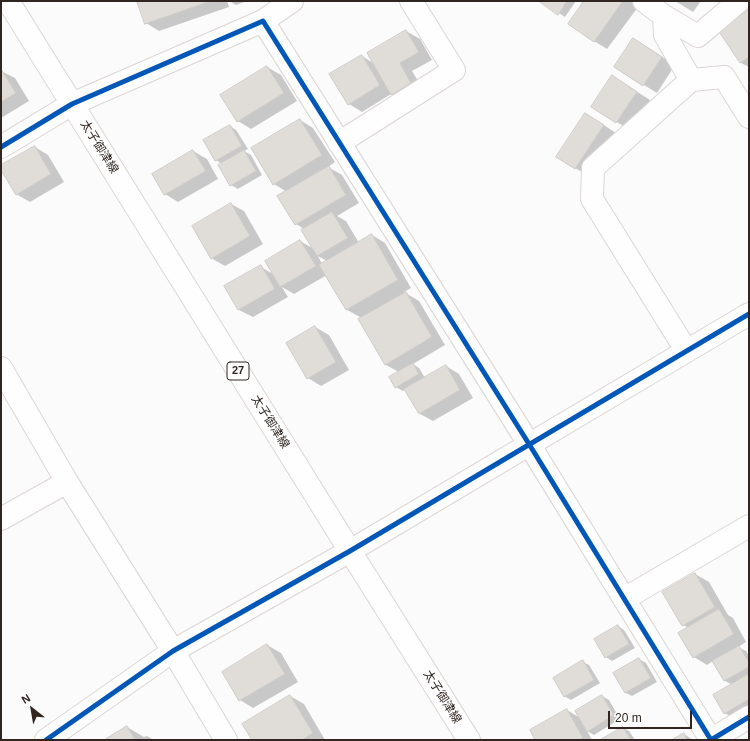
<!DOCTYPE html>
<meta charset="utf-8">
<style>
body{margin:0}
#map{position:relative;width:750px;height:741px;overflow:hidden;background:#fbfbfb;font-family:Helvetica,sans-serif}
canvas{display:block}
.frame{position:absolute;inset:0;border:2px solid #302520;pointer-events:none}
.north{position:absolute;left:12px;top:689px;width:40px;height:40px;-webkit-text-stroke:3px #fff;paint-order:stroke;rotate:329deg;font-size:11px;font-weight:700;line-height:16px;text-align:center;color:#302520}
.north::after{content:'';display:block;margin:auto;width:14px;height:18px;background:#302520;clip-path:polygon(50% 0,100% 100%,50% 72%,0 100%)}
.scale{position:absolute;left:608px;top:711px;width:84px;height:18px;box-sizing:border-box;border:2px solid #302520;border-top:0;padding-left:5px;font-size:12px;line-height:14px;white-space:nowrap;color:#302520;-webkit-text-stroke:3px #fff;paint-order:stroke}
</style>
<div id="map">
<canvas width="750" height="741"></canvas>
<div class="frame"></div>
<div class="north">N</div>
<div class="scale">20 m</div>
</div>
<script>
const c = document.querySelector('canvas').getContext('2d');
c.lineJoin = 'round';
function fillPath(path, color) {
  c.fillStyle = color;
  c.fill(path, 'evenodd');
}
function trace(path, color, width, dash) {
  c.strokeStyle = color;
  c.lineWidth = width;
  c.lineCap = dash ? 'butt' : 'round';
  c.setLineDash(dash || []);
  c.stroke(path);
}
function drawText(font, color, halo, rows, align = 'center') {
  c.font = font + ' Helvetica,"Noto Sans JP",sans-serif';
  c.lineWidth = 3.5;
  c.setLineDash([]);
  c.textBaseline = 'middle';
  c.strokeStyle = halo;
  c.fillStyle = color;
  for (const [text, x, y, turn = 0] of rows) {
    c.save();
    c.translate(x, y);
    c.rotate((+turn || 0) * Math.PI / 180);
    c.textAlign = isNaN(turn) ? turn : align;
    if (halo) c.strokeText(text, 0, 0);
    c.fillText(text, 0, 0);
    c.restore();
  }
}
const shadow = new Path2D(`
 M138,1H227L229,7L159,31L146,23Z
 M229,1H247L236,5Z
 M541,1H576L565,17Z
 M585,1H630L638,7L607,49L594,41Z
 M675,1H701L693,12Z
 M749,11V67L741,63Z
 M406,31L420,39L432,60L412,71L424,91L405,102L391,94L362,112L349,104L362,56L373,63Z
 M647,47L675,65L657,93L644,85Z
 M267,67L281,75L297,101L251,129L238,121Z
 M1,71L15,78L29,101L1,118Z
 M625,84L650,100L630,130L617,122Z
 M300,120L313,128L335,162L328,167L342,175L359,203L337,216L346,221L359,243L372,235L385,243L411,288L404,292L419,301L445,345L413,364L419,368L425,378L446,366L459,374L473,398L433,421L420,414L406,389L403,391L396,387L390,377L399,372L386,365L362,318L347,310L327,275L294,294L282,287L288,297L253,317L239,310L226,287L261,267L273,274L300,241L314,249L304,229L296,224L287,192L274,184ZM318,256L327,261L322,264Z
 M599,122L616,133L589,176L575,168Z
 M230,126L236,130L248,149L244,151L251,155L262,175L238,189L231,185L222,164L216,160Z
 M35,147L48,155L64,182L30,202L16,194L1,166Z
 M193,151L207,159L218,179L178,202L165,194Z
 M231,204L244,211L263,244L225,266L211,258Z
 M315,327L329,335L349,370L321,386L308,378Z
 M695,574L709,582L728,615L733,618L746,642L738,647L746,651L749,656V674L746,676L749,677V707L731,717L725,713L733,685L725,681L713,661L707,665L694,657L689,628L683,625Z
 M618,626L624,630L635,648L612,661L606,657Z
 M267,645L281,653L298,682L253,708L240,700Z
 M639,659L646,663L657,682L632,696L626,693L615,674Z
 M583,662L589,665L600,683L571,700L564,696Z
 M290,696L304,704L325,740H253Z
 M602,696L609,700L620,719L594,735L587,731L592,740H537L567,710L580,718Z
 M127,727L144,737L147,736L154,740H108Z
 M623,728L629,731L635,740H602Z
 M684,734L693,740H674Z`);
const building = new Path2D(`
 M137,1H211L145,24Z
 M539,1H567L558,15Z
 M584,1H623L594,42L568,24Z
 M749,10V57L740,63L718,30Z
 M406,30L419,52L400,63L411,83L391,95L367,53Z
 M633,38L662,57L643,86L614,67Z
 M362,55L380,85L348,105L329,74Z
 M267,66L284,93L237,122L220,95Z
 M1,69L16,93L1,102Z
 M612,75L637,92L616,123L591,107Z
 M585,113L604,125L575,169L556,157Z
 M300,119L322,155L273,185L251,148Z
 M230,125L242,146L215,161L203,140Z
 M35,146L51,174L16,195L1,170V165Z
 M193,150L206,171L164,195L152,174Z
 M244,150L256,171L230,186L218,165Z
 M329,166L346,195L295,225L277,196Z
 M231,203L250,236L211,259L192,226Z
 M332,212L348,238L317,256L301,230Z
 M372,234L398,280L346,310L319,265Z
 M300,240L316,266L280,287L265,261Z
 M261,265L275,289L238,310L224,286Z
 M406,292L432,337L385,365L358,319Z
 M315,326L336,362L307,379L286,343Z
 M413,363L419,374L395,388L389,377Z
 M446,365L460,390L419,414L404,389Z
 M695,573L715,607L682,626L662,592Z
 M719,609L734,634L693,658L678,633Z
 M618,625L629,644L605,658L594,639Z
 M267,644L285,674L239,701L222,672Z
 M739,646L749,662V667L724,681L712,661Z
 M639,658L651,678L625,693L613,673Z
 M583,660L594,680L564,697L553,678Z
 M747,675L749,678V699L724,714L713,695Z
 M290,695L313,733L302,740H252L242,724Z
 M602,695L614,715L587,732L575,711Z
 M567,709L583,738L580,740H535L530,730Z
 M127,726L135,740H106V739Z
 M623,727L631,740H600Z
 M684,733L687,740H672Z`);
const minor = new Path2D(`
 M644,1L664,16L665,35L691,80
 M664,16L698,36L739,1
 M263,21L292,1
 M339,143L454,70L411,1
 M1,147L72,104L263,21L529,444L711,740L749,717
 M686,350L592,199L593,168L691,80L724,77L749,117
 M1,368L67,482L173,651L226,740
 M1,519L67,482
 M624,599L749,526
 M46,740L173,651L350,551L749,314`);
const major = new Path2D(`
 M8,1L350,551L469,740`);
const cycleway = new Path2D(`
 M1,147L72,104L263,21L529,444L711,740L749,717
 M46,740L173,651L350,551L749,314`);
const shields = [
 [238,371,22]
];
const shieldNames = [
 ["27",238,371]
];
const streetNames = [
 ["太子御津線",99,147,58],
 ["太子御津線",270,422,58],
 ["太子御津線",442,697,58]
];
fillPath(shadow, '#0003');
fillPath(building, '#e0dcd7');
trace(building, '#cecbc7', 1);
trace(minor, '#dcd6d4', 24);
trace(major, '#dcd6d4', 24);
trace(minor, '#fefefe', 22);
trace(major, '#fefefe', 22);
trace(cycleway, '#0057b8', 5);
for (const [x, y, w] of shields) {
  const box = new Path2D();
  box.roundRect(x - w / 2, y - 9, w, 18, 3);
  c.fillStyle = '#fff';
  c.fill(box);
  trace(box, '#302520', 1);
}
drawText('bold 11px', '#302520', null, shieldNames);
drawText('12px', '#302520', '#fff', streetNames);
</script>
